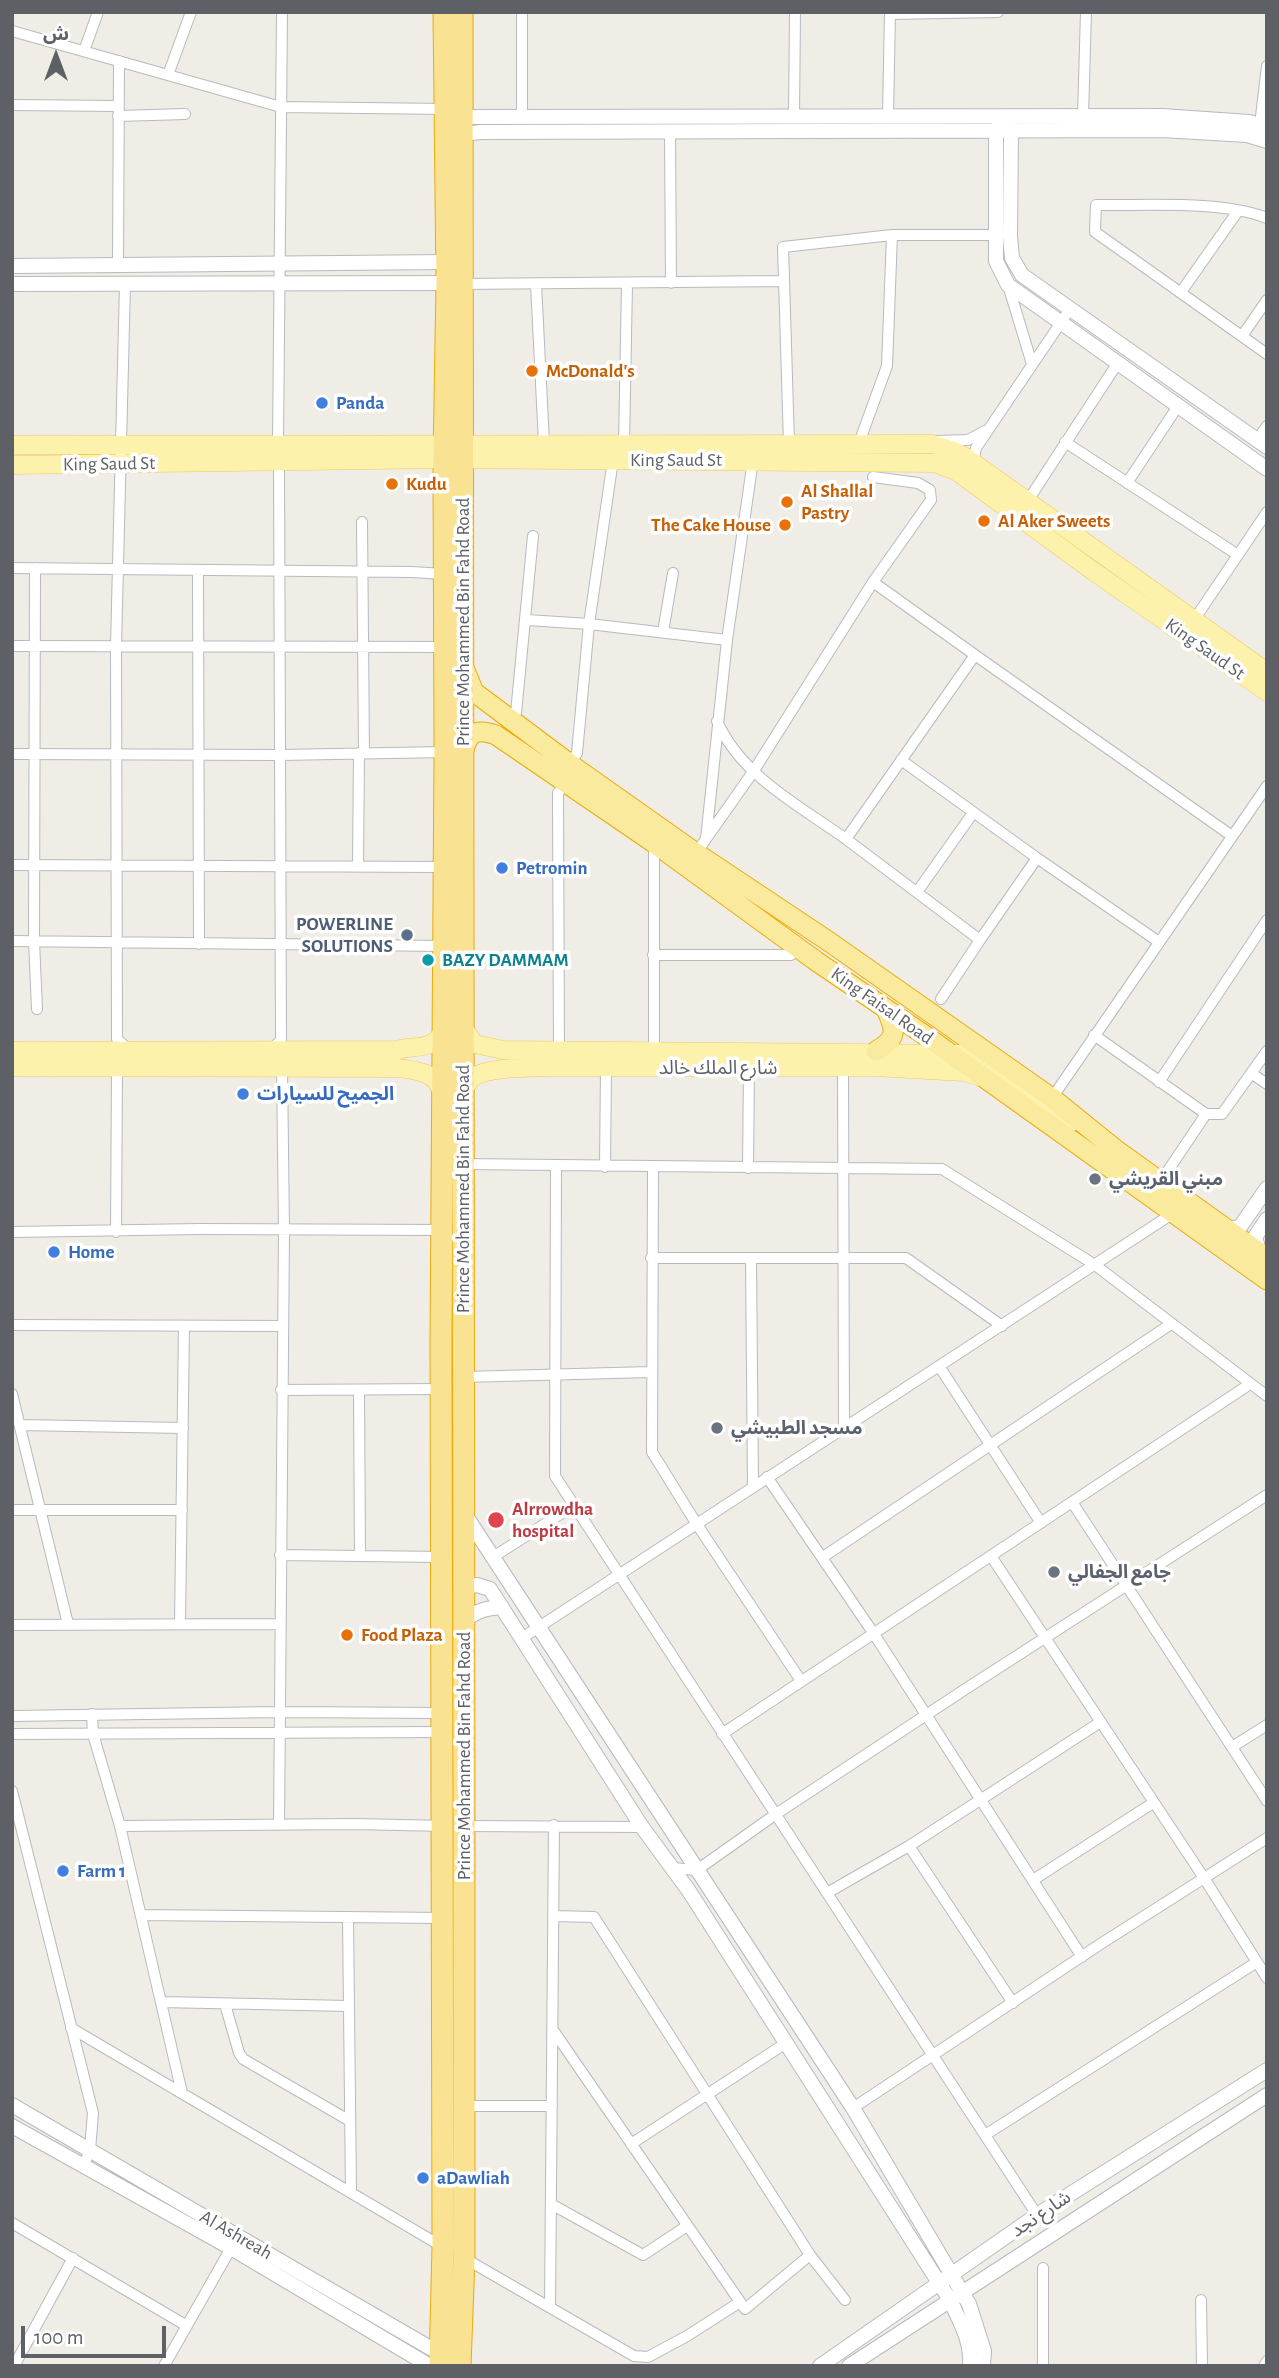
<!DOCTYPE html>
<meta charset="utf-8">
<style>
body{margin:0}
#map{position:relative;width:1279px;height:2378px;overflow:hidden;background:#efede5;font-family:"Alegreya Sans","Noto Sans Arabic",sans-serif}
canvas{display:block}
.frame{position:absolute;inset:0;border:14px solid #5d6065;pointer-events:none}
.north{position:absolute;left:21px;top:21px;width:70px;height:70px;-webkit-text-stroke:5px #fff;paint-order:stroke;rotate:0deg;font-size:19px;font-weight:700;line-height:28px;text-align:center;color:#5d6065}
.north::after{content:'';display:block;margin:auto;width:24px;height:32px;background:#5d6065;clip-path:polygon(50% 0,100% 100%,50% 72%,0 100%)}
.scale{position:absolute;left:21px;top:2326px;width:145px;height:32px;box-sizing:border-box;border:4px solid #5d6065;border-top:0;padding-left:9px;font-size:21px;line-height:24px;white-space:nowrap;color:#5d6065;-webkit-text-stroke:5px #fff;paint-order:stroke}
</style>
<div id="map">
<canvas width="1279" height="2378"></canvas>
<div class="frame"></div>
<div class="north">ش</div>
<div class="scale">100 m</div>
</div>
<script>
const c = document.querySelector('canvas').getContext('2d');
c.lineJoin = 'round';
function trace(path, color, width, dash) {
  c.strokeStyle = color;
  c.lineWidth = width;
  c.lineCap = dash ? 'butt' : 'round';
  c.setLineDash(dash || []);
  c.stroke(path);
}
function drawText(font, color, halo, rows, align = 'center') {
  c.font = font + ' "Alegreya Sans","Noto Sans Arabic",sans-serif';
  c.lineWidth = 7;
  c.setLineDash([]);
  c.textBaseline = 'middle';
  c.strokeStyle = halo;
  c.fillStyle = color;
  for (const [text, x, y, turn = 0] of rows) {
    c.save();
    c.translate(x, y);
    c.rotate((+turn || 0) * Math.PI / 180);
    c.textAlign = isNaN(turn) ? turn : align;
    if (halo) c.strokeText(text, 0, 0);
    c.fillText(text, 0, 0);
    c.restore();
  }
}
const minor = new Path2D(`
 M890,14L998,12
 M12,31L281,107L445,109
 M84,51L98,12
 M168,75L191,12
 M12,105L118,106
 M118,116L185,114
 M794,116L795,12
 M888,116L890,12
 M1083,116L1086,12
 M522,117V12
 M1260,125L1267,66
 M670,132L671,283
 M1267,218C1220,200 1147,206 1096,205L1095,232L1267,354
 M118,265L119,61
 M125,284L116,646L117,1039L129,1050
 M462,284L783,281
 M536,284L544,443
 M1008,285L1032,364
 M1181,292L1238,211
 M1242,336L1267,300
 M1257,440L1267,426
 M937,441L968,440L985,431
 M1065,442L1238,555
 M278,443L282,12
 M789,443L783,247L892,235H995
 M859,443L887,366L892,235
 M624,444L627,284
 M978,465L974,458L976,448L1070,309
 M1127,483L1178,406
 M1027,502L1117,364
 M362,522L364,753
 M12,568L412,572L444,574
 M35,568L34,941L37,1009
 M198,570L199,944
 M527,620L589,624L727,640
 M1194,620L1267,512
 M663,632L673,573
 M12,646L444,647
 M975,655L1232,836
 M516,713L533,536
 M717,721C741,776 800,806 846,839L975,655L873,582
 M12,754L280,755L445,752
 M570,764L577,753L589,624L613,460
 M706,839L727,640L753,460
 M846,839L980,940L1037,858L901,760
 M696,853L753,772L873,582L931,500L930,490L918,483L873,477
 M1037,858L1159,942
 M12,865L443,867
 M358,866L359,753
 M917,892L973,813
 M12,941L443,946
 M653,955H791L798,947
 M941,999L980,940
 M1094,1035L1206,1114H1222L1267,1051
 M271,1050L281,1040L279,461
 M559,1051L558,793L566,782
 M654,1051V843
 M843,1068L844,1427
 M1251,1073L1267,1084
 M1159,1082L1267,920
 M1052,1098L1267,786
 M462,1164L942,1169L1095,1265L1267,1396
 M556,1166L555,1476L1037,2215
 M605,1167L606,1068
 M653,1167L652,1452L696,1523L801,1681
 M748,1168L749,1068
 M1161,1181L1206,1114
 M12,1232L200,1229L441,1230
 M116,1232L117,1068
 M651,1258H906L1002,1326
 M751,1258L753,1486
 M12,1325L282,1326
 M939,1366L1041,1523
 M463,1377L651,1372
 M281,1390L441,1389
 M359,1390L360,1556
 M12,1394L68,1624
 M20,1425L183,1428
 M767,1477L874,1634L1082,1957
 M1072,1502L1267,1801
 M12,1510H182
 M280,1555L442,1557
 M991,1556L1204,1878L1267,1978
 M493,1557L573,1506
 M823,1557L1171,1324
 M180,1623L184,1326
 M12,1625L279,1624
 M522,1638L1172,1214
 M92,1714L93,1734L120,1826L182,2093
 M12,1716L278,1712L443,1713
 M12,1734L443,1732
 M722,1734L1250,1384
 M1232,1747L1267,1725
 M12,1791L93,2113L90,2150L83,2167
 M279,1825L284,1231L282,1067
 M120,1826L354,1824L446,1826
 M462,1826L642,1827
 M909,1846L1013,2003
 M672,1868L697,1870L776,1814L967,1688L1267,1495
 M1033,1880L1153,1803
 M827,1893L909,1846L1099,1723
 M141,1915L443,1918
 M554,1916L594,1917L810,2255L845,2300
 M348,1917L351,2193
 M161,2002L349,2006
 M225,2004L239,2053L243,2059L350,2121
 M71,2028L443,2247
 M553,2030L745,2309L810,2255
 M464,2106H552
 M853,2108L1102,1943L1267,1838
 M985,2135L1257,1962
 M631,2144L786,2043
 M551,2204L643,2255L687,2226
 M12,2223L187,2326
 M464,2258L634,2356L648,2357L687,2336L740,2302
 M1043,2268V2366
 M1201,2300L1202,2366
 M550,2307L554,1825
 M14,2366L73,2258
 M164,2366L231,2248
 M1264,2366L1267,2361`);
const tertiary = new Path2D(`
 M462,117L1162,116L1249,122L1267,127
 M999,124L996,132V261L1008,285L1267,469
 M1007,124L1011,132L1010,236L1012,258L1022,275L1267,447
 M462,134L481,132L1162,130L1247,135L1267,141
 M12,266L447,262
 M12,284L447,283
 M1226,1229L1240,1227L1267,1188
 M1260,1254L1255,1237L1267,1219
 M464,1513L853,2108L969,2304L984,2351L983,2366
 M464,1587L477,1585L490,1589L642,1827L689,1891L950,2300C960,2322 972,2341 970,2366
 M464,1621C476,1611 486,1608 502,1607
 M12,2105L444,2356
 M12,2126L231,2248L430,2366
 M820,2366L1037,2215L1267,2070
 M849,2366L1267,2095`);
const primary = new Path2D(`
 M12,445L932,444L954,451L967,458L1267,672
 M12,465L444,459L935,463L956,471L1093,571L1267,692
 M463,1028L475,1044L503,1050L965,1054L979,1060L1070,1123
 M12,1051L397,1050C414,1045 436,1051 443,1030
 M12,1067L398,1068C417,1071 437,1071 442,1094
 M462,1096C464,1091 466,1085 470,1080C483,1066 531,1068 550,1067H875L964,1072L981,1077`);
const trunk = new Path2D(`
 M464,668L474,692L570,764L696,853L831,943L1052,1098L1115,1149L1267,1258
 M463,755C467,734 474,727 496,735L654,843L816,961L923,1034L1267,1280
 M876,1051C898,1038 896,1031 886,1009`);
const motorway = new Path2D(`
 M440,2366L443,2247L441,1342L445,752L444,459L447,283L444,12
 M460,2366L464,2258V1826L462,12`);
const markers = [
 [532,371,7,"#e8710a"],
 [322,403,7,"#3f7fe0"],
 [392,484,7,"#e8710a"],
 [787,502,7,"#e8710a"],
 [984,521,7,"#e8710a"],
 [785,525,7,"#e8710a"],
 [502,868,7,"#3f7fe0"],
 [407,935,7,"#5c6f8a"],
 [428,960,7,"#0f9aa8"],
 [243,1094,7,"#3f7fe0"],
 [1095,1179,7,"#6b7280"],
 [54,1252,7,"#3f7fe0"],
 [717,1428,7,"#6b7280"],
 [496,1520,9,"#e0444e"],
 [1054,1572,7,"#6b7280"],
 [347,1635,7,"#e8710a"],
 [63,1871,7,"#3f7fe0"],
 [423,2178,7,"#3f7fe0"]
];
const foodNames = [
 ["McDonald's",546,371],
 ["Kudu",406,484],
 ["Al Shallal",801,491],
 ["Pastry",801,513],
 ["Al Aker Sweets",998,521],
 ["The Cake House",771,525,"right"],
 ["Food Plaza",361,1635]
];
const shopNames = [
 ["Panda",336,403],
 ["Petromin",516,868],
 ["الجميح للسيارات",257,1094],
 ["Home",68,1252],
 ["Farm 1",77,1871],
 ["aDawliah",437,2178]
];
const streetNames = [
 ["King Saud St",676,460],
 ["King Saud St",109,464,-1],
 ["Prince Mohammed Bin Fahd Road",463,622,-90],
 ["King Saud St",1205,649,35],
 ["King Faisal Road",882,1006,35],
 ["شارع الملك خالد",718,1068],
 ["Prince Mohammed Bin Fahd Road",463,1189,-90],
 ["Prince Mohammed Bin Fahd Road",464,1756,-90],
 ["شارع نجد",1041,2214,-34],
 ["Al Ashreah",236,2235,30]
];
const serviceNames = [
 ["POWERLINE",393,924],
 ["SOLUTIONS",393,946]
];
const cultureNames = [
 ["BAZY DAMMAM",442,960]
];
const worshipNames = [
 ["مبني القريشي",1109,1179],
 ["مسجد الطبيشي",731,1428],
 ["جامع الجفالي",1068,1572]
];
const healthNames = [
 ["Alrrowdha",512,1509],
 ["hospital",512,1531]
];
trace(minor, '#b7babe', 12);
trace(tertiary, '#b7babe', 16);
trace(primary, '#edc960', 19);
trace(trunk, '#ecab08', 21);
trace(motorway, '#ecab08', 23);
trace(minor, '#fff', 10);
trace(tertiary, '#fff', 14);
trace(primary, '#fcf2ac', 18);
trace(trunk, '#faea9e', 19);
trace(motorway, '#f9e291', 21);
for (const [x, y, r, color] of markers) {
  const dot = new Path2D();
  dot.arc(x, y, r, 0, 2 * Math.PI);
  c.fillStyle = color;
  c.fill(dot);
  trace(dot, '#fff', 2.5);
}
drawText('bold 19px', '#c56008', '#fff', foodNames, 'left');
drawText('bold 19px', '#366cbe', '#fff', shopNames, 'left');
drawText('19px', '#5d6065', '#fff', streetNames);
drawText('bold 19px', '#4e5e75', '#fff', serviceNames, 'right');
drawText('bold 19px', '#0d838f', '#fff', cultureNames, 'left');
drawText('bold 19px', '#5b616d', '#fff', worshipNames, 'left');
drawText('bold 19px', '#be3a42', '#fff', healthNames, 'left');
</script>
